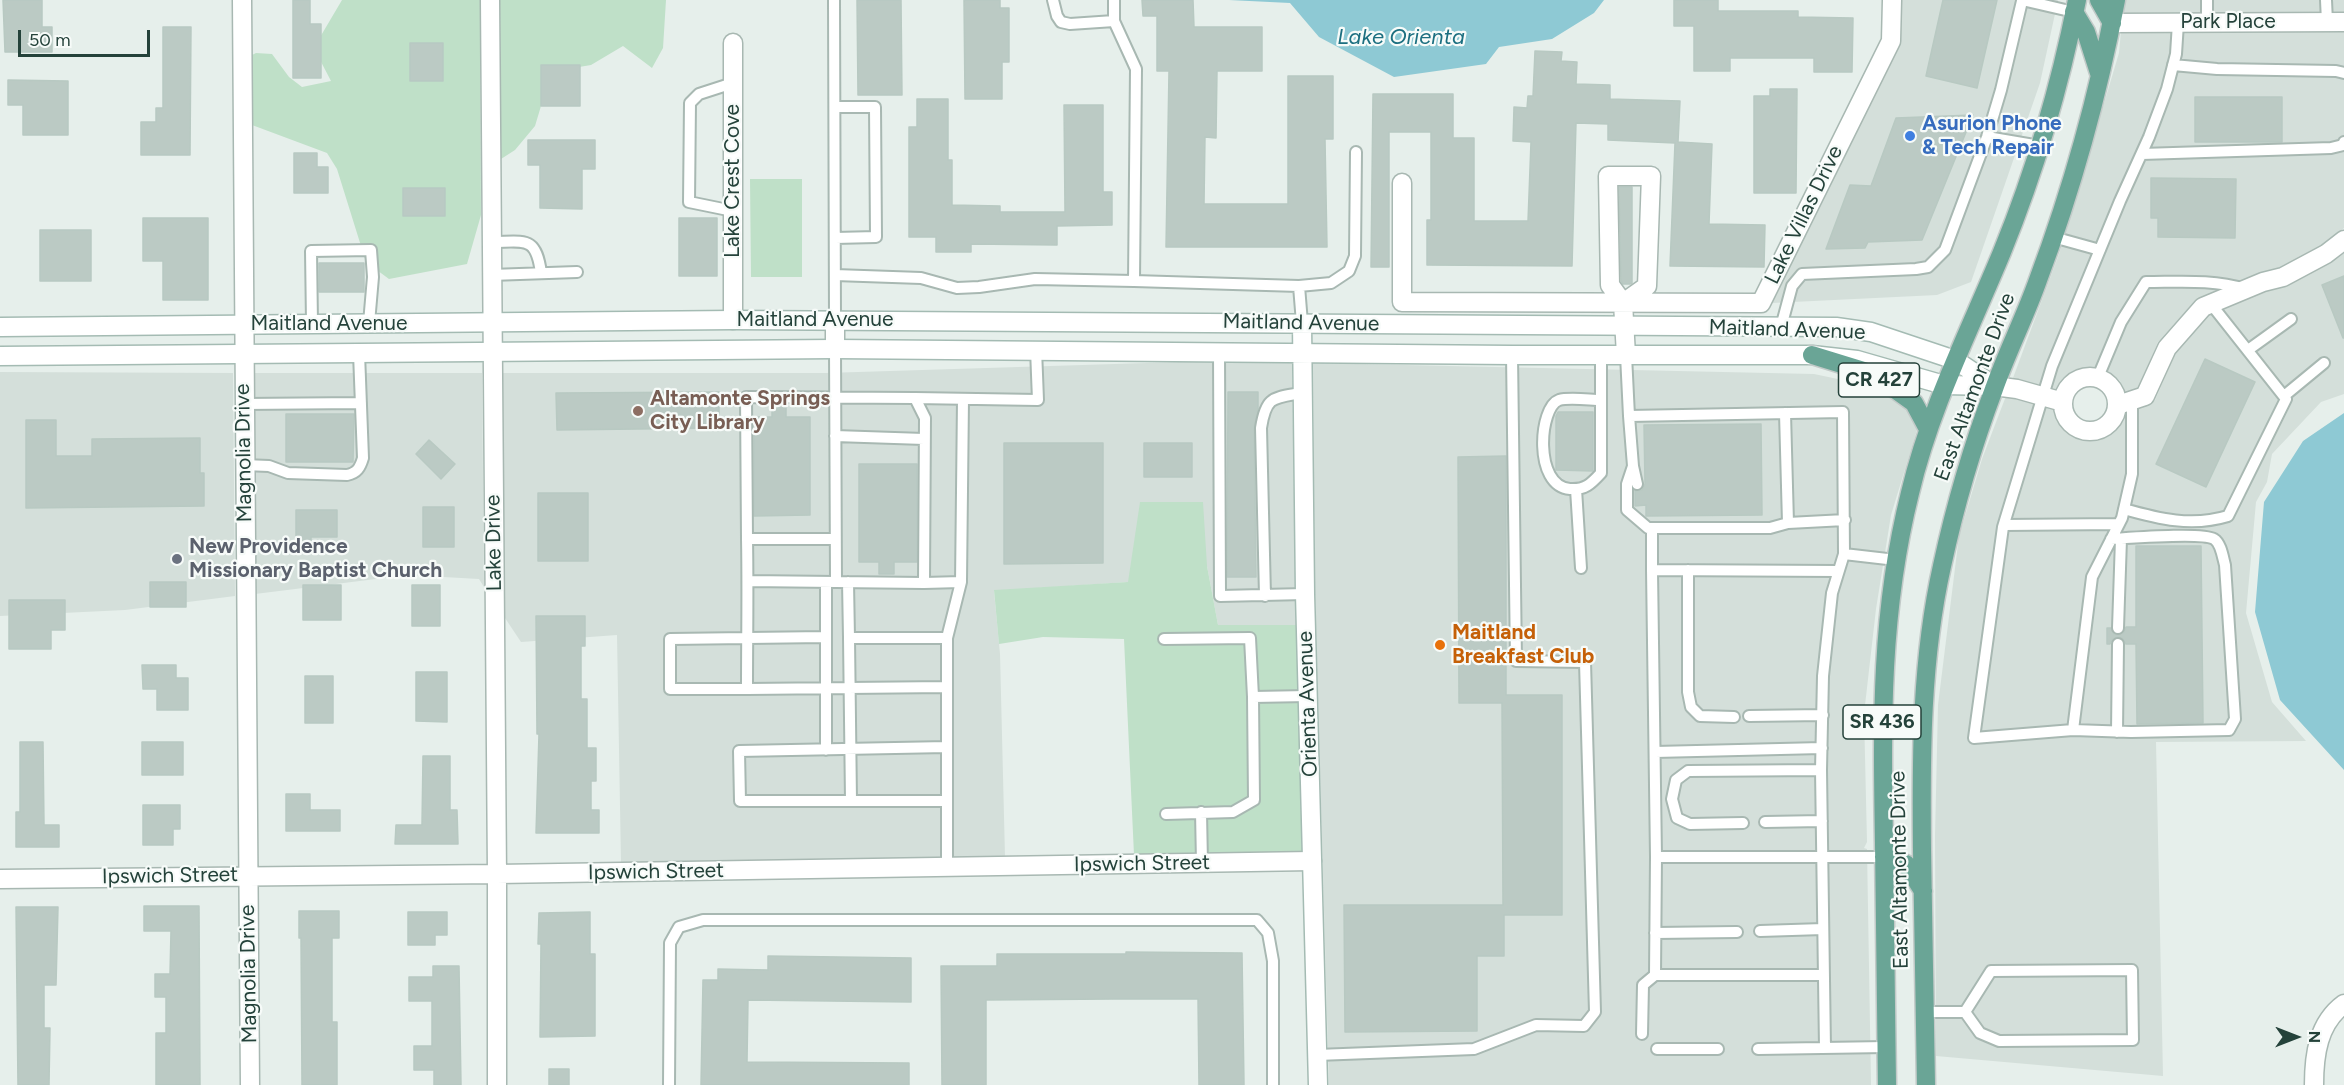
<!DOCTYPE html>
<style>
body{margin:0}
#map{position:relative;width:2344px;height:1085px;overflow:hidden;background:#e6efeb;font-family:Figtree,sans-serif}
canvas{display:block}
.north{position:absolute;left:2266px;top:1007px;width:60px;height:60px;-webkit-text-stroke:4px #f7fbf9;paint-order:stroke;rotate:90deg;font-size:16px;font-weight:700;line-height:24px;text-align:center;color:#24423a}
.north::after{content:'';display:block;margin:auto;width:21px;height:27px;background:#24423a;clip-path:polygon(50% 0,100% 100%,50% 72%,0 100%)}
.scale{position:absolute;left:18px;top:30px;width:132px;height:27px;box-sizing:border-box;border:3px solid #24423a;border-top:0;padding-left:8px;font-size:18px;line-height:21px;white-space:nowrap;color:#24423a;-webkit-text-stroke:4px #f7fbf9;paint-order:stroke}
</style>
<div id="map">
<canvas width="2344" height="1085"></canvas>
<div class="north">N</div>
<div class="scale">50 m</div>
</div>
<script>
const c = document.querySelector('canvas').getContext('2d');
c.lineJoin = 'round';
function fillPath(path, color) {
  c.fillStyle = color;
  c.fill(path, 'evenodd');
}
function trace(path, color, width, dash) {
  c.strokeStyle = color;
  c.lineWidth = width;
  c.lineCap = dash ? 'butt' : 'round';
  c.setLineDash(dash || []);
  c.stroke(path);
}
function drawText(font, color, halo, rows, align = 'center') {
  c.font = font + ' Figtree,sans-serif';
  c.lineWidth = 4.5;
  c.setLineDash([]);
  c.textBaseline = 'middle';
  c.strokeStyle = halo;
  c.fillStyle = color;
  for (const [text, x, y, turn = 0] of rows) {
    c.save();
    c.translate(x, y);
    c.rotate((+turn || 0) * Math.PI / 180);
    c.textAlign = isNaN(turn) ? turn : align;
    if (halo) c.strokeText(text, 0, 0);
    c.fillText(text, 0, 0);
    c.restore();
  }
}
const built = new Path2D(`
 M1902,0H2058L2040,83L1971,282L1937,295L1772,303L1900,45Z
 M2125,0H2344V14L2124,13Z
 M2121,31L2344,32V228L2320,247L2279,269L2258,274L2194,302L2158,342L2138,389L2126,393L2120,381L2109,372L2090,367L2076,370L2063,378L2055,390L2013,378L2059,254L2119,53Z
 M2344,252V394L2321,402L2272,454L2267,482L2256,502L2246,613L2272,702L2306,741L2156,742L2163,1076L1936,1056L1935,836L1938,705L1959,536L1982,459L2006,396L2054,409L2061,426L2075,437L2090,440L2105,437L2117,429L2127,412L2149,405L2155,400L2176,352L2209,314L2266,291L2288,285L2331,262Z
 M1211,361L1292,362L1296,625H1218L1207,566L1128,582L994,591L1000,654L1005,857L621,863L617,635L521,642L505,618L502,373H826Z
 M1313,363L1814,374L1871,386L1906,409L1918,427L1891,515L1876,609L1864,714L1867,842L1864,848L1867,849L1871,1085H1329L1315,594Z
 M0,372L233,373L235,596L125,610L0,616Z
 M253,373H482L484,587L479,579L408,575L255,594Z`);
const green = new Path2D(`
 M342,0H480L481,215L467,264L389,279L366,262L337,169L327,153L252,125V55L256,53L272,54L289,77L302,87L331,81L319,58L316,44Z
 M500,0H666L663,48L652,68L623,46L591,65L573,68L556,76L541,106L535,126L515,150L501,159Z
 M750,179H802V277H751Z
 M1140,502H1203L1207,566L1218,625H1296L1302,852L1134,855L1124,639L1043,637L999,644L994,590L1128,582Z`);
const water = new Path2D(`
 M1229,0H1604L1594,13L1552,39L1499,47L1486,64L1394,77L1319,37L1290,3Z
 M2344,413V770L2280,700L2255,612L2264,502L2303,441Z`);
const building = new Path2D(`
 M3,0H42V27H52V52H5Z
 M293,0H310V24H321V78H293Z
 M857,0H901L902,95H858Z
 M964,0H1000V8H1009V62H1002V99H965Z
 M1142,0H1193L1194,27H1262V71H1217L1216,138L1205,137L1204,204H1288V76H1333V139H1325L1327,247H1166L1169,71H1157V16H1143Z
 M1674,0H1718V11H1798V17L1853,18L1852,72H1814V58H1730V71H1694V26H1674Z
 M1943,0H1997L1977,88L1926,76Z
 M163,27H191L190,155H141V122H156V108H163Z
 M410,43H443V81H410Z
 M1535,51L1562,52L1561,61L1577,62L1576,84L1610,85V99L1680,101L1678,142L1712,144L1709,224L1765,225L1764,267L1670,266L1675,143L1608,140V124L1576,123L1572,266L1427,265V220H1431V132H1389V267H1371L1373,94H1453V138H1474V221H1528L1531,142L1513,141L1514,107L1527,108L1528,96H1533Z
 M541,65H580V106H541Z
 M8,80L68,81V135H23V105H8Z
 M1770,89H1797L1796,193H1754V96H1770Z
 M2195,97H2282V142H2195Z
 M917,99H948V160H952V205L1000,206V212H1065L1064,105H1103V192H1112V225L1057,226V245L971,244V252H936V237H909V127H917Z
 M1973,115L1922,240L1868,242L1865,248L1826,249L1850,185L1871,186L1896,118Z
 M528,140H595V169H582V209L540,208V165H528Z
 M294,153H317V167H328V193H294Z
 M2151,178L2236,179L2235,238L2158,237V218H2151Z
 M1619,187H1632V283L1630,284H1623L1621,281Z
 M403,188H445V216H403Z
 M143,218H208V300H163V261H143Z
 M679,218H717V276H679Z
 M40,230H91V281H40Z
 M319,263H364V292H319Z
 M2344,276V338H2343L2322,285Z
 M2205,359L2255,382L2206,487L2156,464Z
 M719,392V428L557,430L556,393Z
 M1228,392H1258V409L1254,428L1256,577H1227Z
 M772,405H786V417H810V515L754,516V417H772Z
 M1558,412H1593V471L1556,470V416Z
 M286,414H354L353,462H286Z
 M26,420H56V456H92V439L200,438V473H204V506L26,508Z
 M1761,424L1762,515L1646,516V505L1635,506V491L1642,490L1645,484L1644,425Z
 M429,440L455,464L441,479L416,454Z
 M1004,443H1103V563L1004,564Z
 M1144,443H1192V477H1144Z
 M1506,456V695H1562V915H1504V956H1477V1031L1345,1032L1344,905H1503L1502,703H1459L1458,457Z
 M859,464H917V562H894V574H879V562H859Z
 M538,493H588V561H538Z
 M423,507H454V547H423Z
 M296,510H337V537H311V553H296Z
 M2136,546H2201L2203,723L2137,724L2136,644H2126L2122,638L2118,637L2112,640L2110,644H2107V628H2111L2114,634L2118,635L2124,632L2126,627H2136Z
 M150,582H186V607H150Z
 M303,585H341V620H303Z
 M412,585H440V626H412Z
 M9,600H65V630H51V649H9Z
 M536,616H585V646H581V699H587V748H596V781H591V810H599V833H536L539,734H537Z
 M142,665H176V678H188V710H157V689H143Z
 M416,672H447V722L416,721Z
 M305,676H333V723H305Z
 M20,742H43L44,825H59V847H16V812H20Z
 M142,742H183V775H142Z
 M423,756H450V810H457L458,844H395L396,825H422Z
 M286,794H310V810H340V831H286Z
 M143,805H180V829H173V845H143Z
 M144,906H199L200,1085H156V1033H166V997H155V974H170L171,931H144Z
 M16,907H58L56,985H44V1028H50L49,1085H18Z
 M299,911H339V938H332V1022H337V1085H302L301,938H299Z
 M408,912H447V935H435V945H408Z
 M590,912V954H595V1036L540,1037L541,944H538L539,913Z
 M1126,952L1242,953L1244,1085H1199L1198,999H1114L986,1000V1085H942L941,966H997V954H1126Z
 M768,956L911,958V1002L748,1000L747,1062L909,1063V1085H701L703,980H718V969L768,970Z
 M433,966H459L461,1085H434V1070H414V1046H432V1001H409V977H433Z
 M549,1069H569V1085H549Z`);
const lane = new Path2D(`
 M834,0L835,320
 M1053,0L1057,16L1061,22L1070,24L1114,21
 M1114,0V21L1136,69L1134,281L1299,286L1331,283L1349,271L1355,256L1356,152
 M2022,0L2074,12
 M2207,0V22
 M2326,0L2327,22
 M2173,65L2217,69L2336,71L2344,73
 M733,83L699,94L690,103L689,202L733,211
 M835,107H875L876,237L835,238
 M1987,137L2040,146
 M2142,154L2331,148L2343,145L2344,142
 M2053,237L2100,250
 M491,242C525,242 536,235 541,273
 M491,275L577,272
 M835,275L921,278L957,288L979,287L1035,279L1134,281
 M1299,286L1302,323
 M312,323L311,251L371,250L373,277L369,323
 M1781,327L1792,286L1802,274L1916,269L1928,267L1945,250L1987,137L2001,90L2022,1
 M835,349L836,582
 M2248,350L2291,319
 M1219,352L1220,596L1305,594
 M1601,355V473C1591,484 1585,490 1570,489C1533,486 1539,407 1559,400C1569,397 1591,400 1601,400
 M1626,355L1629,416L1843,412L1844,554L1896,560
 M2098,377L2121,322L2146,282C2179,282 2213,279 2245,289
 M2284,396L2324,363
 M915,398L1038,400L1036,349
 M243,404L361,403
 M1785,413L1788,523L1845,520
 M1629,416L1633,466L1627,484V510L1648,528H1770L1788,523
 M835,436L924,439
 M244,465L269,466L288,473L347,475C357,473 360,468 363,458L359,353
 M1633,466L1637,484
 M1576,489L1581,568
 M2124,509C2159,519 2192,527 2228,516L2286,399L2211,304
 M2004,525L2119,524
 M1652,528V570
 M747,539C748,589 747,639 747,689H670V639L825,637
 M2111,539C2129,538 2202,532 2214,539C2221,543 2223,558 2225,565L2235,719L2229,730L2131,732L2073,730L1974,738L2003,527L2052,366L2120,201L2149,137L2167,89L2176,54L2178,23
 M1688,570V692L1691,707L1700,716L1734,717
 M748,581L924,583L925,418L915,398L746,397L747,539H835
 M848,582L849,638H947
 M924,583L961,582L963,399
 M1265,596L1261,428C1266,396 1273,398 1301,393
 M2118,628L2121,539
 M849,638L851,801
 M1164,639L1250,638L1253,697L1308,696
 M747,689L947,687
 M1749,716L1823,715
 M2073,730L2092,577L2122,518L2132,474V401
 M2117,732L2118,644
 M947,747L739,751L740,801H947
 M826,750V583
 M1655,752L1822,748
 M1201,812L1202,863
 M1166,814L1233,812L1254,800L1253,697
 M1765,822L1822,821
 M1743,823L1690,824L1677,818L1672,799L1676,780L1688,771L1821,770
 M1656,857H1884
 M947,867V638L961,582
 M1760,931L1823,929
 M1655,933L1737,932
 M2132,970L2133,1040L1999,1041L1980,1033L1965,1012L1991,971Z
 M1655,975L1656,857L1652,570L1838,571
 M1925,1012H1965
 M1642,1034L1643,985L1655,975H1823
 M1825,1048L1821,770L1823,676L1832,593L1844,554
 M1657,1049H1718
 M1758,1049L1886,1047
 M1317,1055L1474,1049L1536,1025L1584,1026L1595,1012L1585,662L1516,661L1512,355
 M669,1085L670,943L679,927L703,920H1257L1268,933L1273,961V1085`);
const street = new Path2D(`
 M242,0L250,1085
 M490,0L497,874V1085
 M2112,23L2344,22
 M733,43V320
 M1402,183V302L1761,303L1891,41L1892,0
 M1623,303L1647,286L1651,176H1608L1610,285L1623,303L1626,355
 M835,320V349
 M2063 404a27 27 0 1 1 54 0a27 27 0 1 1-54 0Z
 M1994,386L2017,389L2063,402
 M2118,405L2145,396L2167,348L2203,307L2263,282L2283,277L2326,254L2344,240
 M0,879L497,874L1312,861
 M2314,1085C2314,1055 2318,1023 2344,1004`);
const secondary = new Path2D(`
 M1302,323L1305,594L1318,1085
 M0,327L733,320L1836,327L1871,332L1955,360L1994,386
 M0,356L835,349L1512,355H1812L1857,360L1944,385L1994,386`);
const primary = new Path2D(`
 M2099,0L2112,23
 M2074,12L2086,32L2100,76
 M1812,355L1864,371L1893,388L1914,403L1928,429
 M1884,857L1906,864L1923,891
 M1887,1085C1886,1005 1885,924 1884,844C1882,722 1880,613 1910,493C1930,408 1969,332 2002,252C2035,171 2060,86 2077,0
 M1926,1085C1925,1007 1923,928 1922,850C1921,754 1921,660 1942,566C1955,506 1972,447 1994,389C2007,352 2025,317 2038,280C2072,189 2098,96 2116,0`);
const markers = [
 [1910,136,6,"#3f7fe0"],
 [638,411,6,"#8d6e63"],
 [177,559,6,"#6b7280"],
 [1440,645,6,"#e8710a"]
];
const shields = [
 [1879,380,81],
 [1882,722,78]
];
const shieldNames = [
 ["CR 427",1879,380],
 ["SR 436",1882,722]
];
const streetNames = [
 ["Park Place",2228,22],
 ["Lake Crest Cove",733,181,-90],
 ["Lake Villas Drive",1804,215,-64],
 ["Maitland Avenue",815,320],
 ["Maitland Avenue",1301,323,1],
 ["Maitland Avenue",329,324],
 ["Maitland Avenue",1787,330,2],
 ["East Altamonte Drive",1975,387,-70],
 ["Magnolia Drive",244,453,-91],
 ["Lake Drive",494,543,-91],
 ["Orienta Avenue",1308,704,-92],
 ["Ipswich Street",1142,864,-1],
 ["East Altamonte Drive",1900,870,-91],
 ["Ipswich Street",656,872,-1],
 ["Ipswich Street",170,876,-1],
 ["Magnolia Drive",249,974,-91]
];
const shopNames = [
 ["Asurion Phone",1922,124],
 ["& Tech Repair",1922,148]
];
const educationNames = [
 ["Altamonte Springs",650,399],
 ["City Library",650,423]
];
const worshipNames = [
 ["New Providence",189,547],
 ["Missionary Baptist Church",189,571]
];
const foodNames = [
 ["Maitland",1452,633],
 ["Breakfast Club",1452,657]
];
const waterNames = [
 ["Lake Orienta",1401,38]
];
fillPath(built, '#d4dfda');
fillPath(green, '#bfe0c8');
fillPath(water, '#8ec9d4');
fillPath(building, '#bbcac4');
trace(building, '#b8c9c2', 1.5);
trace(lane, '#a8b8b2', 14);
trace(street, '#a8b8b2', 21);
trace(secondary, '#a4bbb3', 21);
trace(primary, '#c2cac8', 21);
trace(lane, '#fff', 10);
trace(street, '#fff', 18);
trace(secondary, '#fff', 18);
trace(primary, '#6aa596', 18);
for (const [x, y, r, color] of markers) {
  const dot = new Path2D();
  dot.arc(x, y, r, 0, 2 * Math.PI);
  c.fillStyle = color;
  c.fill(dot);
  trace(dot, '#f7fbf9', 2);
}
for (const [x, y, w] of shields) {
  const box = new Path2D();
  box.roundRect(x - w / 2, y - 17, w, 34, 4.5);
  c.fillStyle = '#f7fbf9';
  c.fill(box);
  trace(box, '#24423a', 1.5);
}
drawText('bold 20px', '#24423a', null, shieldNames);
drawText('21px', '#24423a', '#f7fbf9', streetNames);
drawText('bold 21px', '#366cbe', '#f7fbf9', shopNames, 'left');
drawText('bold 21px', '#785e54', '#f7fbf9', educationNames, 'left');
drawText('bold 21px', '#5b616d', '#f7fbf9', worshipNames, 'left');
drawText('bold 21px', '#c56008', '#f7fbf9', foodNames, 'left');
drawText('italic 22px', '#1c6f80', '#f7fbf9', waterNames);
</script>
